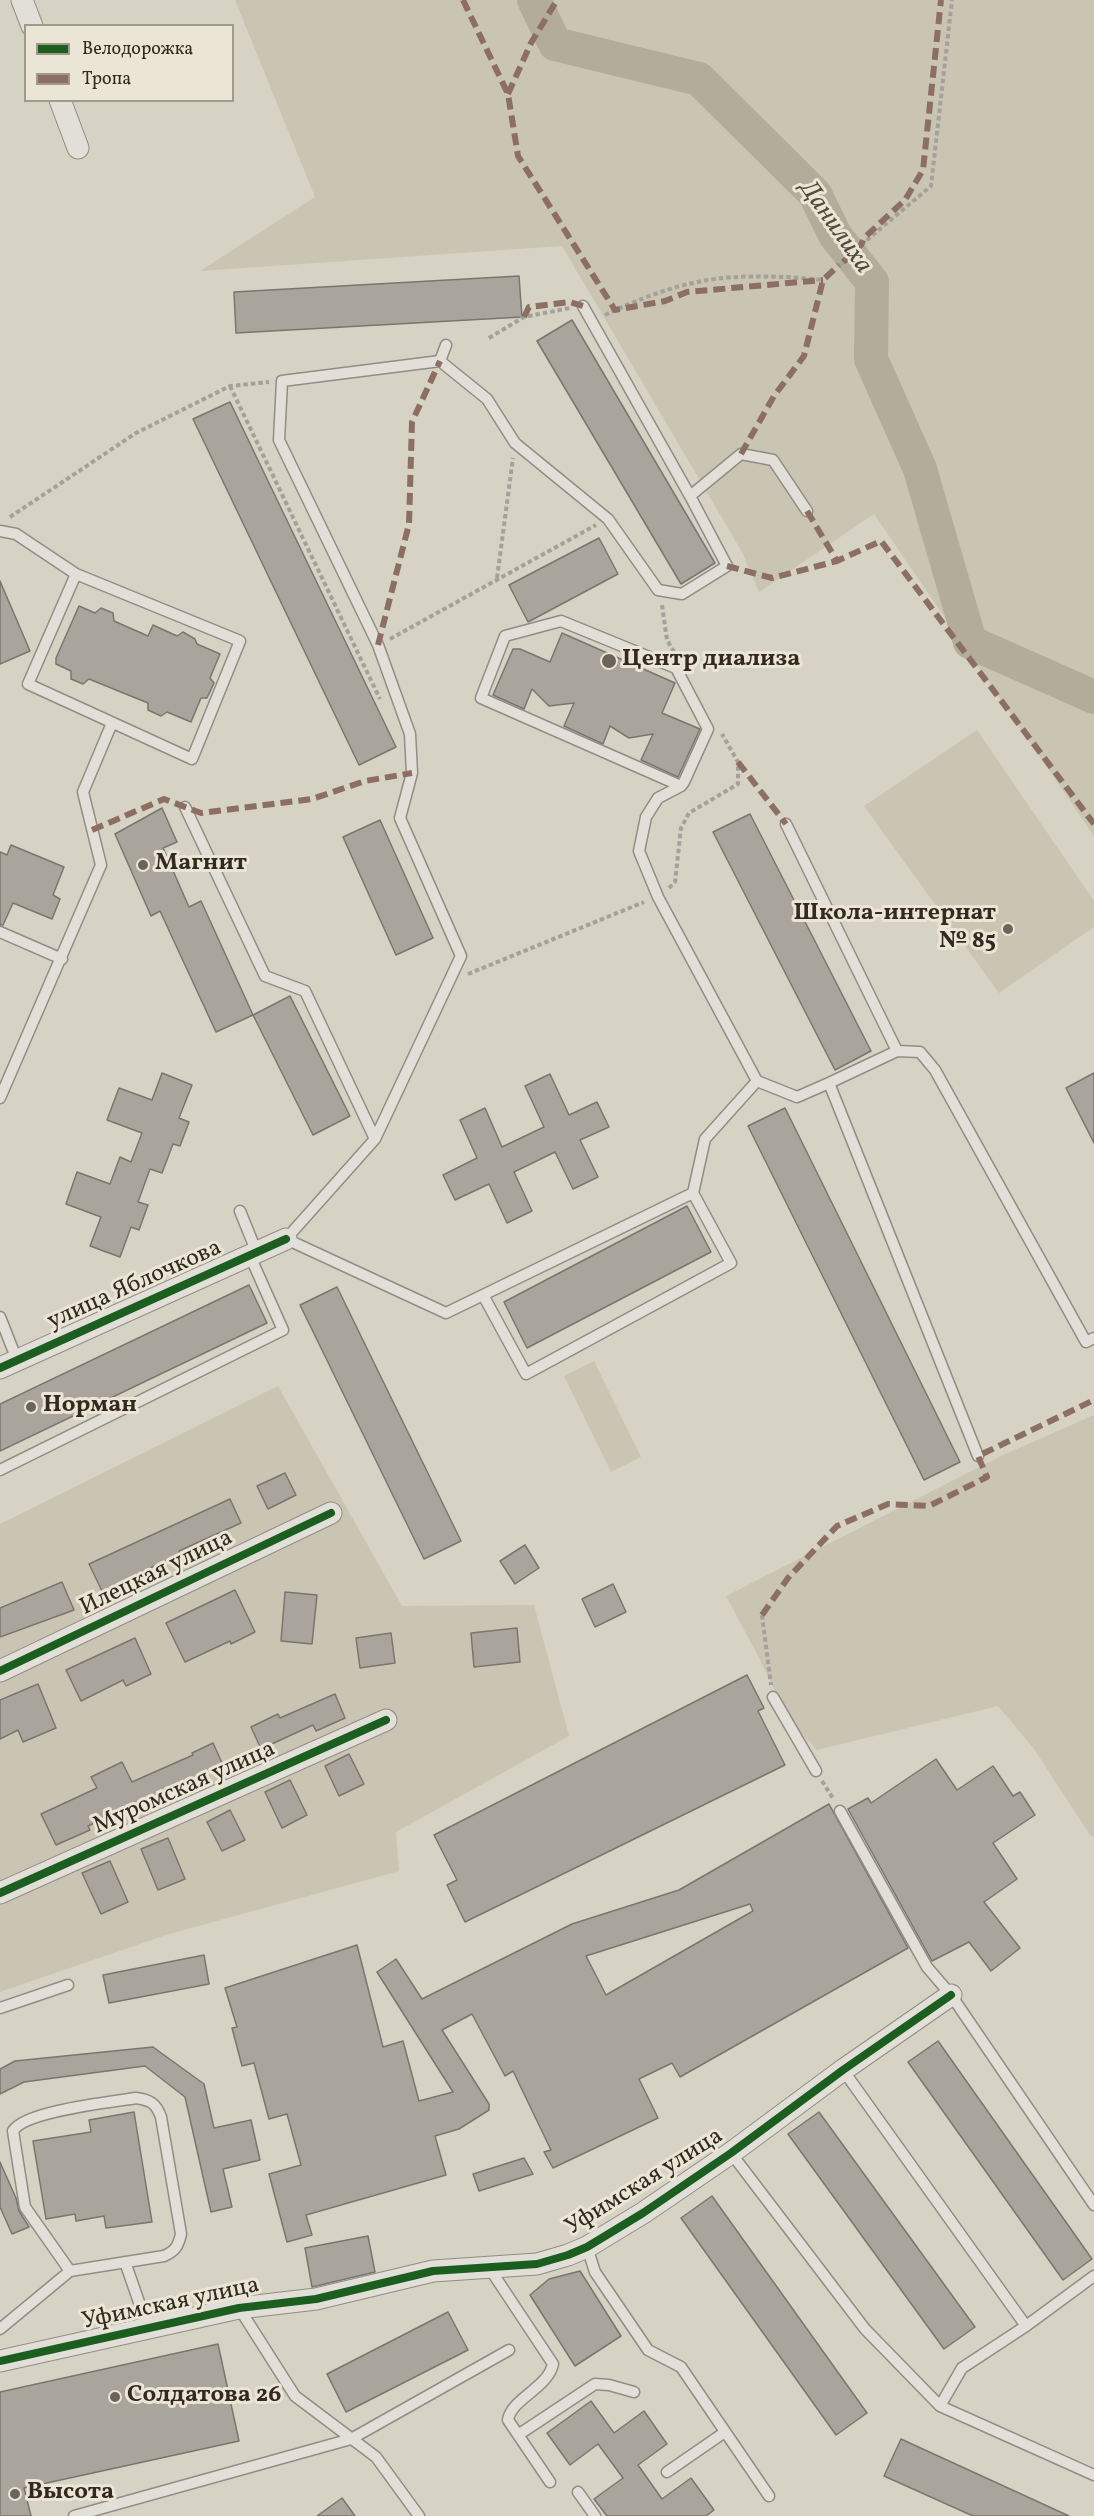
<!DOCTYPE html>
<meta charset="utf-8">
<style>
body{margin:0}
#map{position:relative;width:1094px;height:2516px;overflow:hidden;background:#d6d3c5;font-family:Vollkorn,serif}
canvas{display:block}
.legend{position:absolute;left:24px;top:24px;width:210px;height:78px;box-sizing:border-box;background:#eae5d4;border:2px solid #a19a8c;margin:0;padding:8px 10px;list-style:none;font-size:18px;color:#332921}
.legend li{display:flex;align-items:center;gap:12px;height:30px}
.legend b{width:30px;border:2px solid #a19a8c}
</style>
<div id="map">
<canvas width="1094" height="2516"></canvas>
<ul class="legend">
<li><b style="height:8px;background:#1b5e20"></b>Велодорожка</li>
<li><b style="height:8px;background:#8d6e63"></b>Тропа</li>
</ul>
</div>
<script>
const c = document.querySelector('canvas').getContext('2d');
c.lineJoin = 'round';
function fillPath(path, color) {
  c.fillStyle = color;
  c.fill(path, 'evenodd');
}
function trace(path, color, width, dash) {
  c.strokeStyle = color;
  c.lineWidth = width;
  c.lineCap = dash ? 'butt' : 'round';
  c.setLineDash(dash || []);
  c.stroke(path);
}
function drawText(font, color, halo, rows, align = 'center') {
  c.font = font + ' Vollkorn,serif';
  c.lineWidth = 6;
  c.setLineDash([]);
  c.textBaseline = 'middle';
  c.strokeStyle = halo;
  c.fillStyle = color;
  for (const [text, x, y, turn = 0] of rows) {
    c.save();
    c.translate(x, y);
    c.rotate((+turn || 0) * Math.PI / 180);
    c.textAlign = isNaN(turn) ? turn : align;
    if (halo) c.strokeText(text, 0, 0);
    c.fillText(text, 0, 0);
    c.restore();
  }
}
const green = new Path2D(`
 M235,0H1094V836L874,514L759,592L742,552L562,246L200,271L315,197Z
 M977,730L1094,901V927L999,993L864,806Z
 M594,1361L641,1457L611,1472L564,1376Z
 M278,1386L402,1606L534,1605L569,1736L396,1832L399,1871L166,1935L0,1992V1524Z
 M1094,1415V1837L1090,1835L1034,1749L998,1706L817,1750L790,1721L757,1654L726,1596L1003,1455Z`);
const river = new Path2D(`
 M534,0L555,44L699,79L815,194L835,235L872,282L871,359L920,469L970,642L1094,697`);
const building = new Path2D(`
 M519,276L522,317L236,333L234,292Z
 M572,320L715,563L681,584L537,341Z
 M230,402L396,747L359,765L193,419Z
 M599,538L618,574L528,622L509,585Z
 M0,581L30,651L0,664Z
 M79,606L95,613L101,608L113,613L114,621L148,636L153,625L177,636L183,632L195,639L197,644L220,654L210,678L214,683L207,698H201L191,722L167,712L161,716L148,710V703L89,679L83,684L71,679V671L56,664V658Z
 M562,633L675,683L662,713L700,729L678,777L641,760L653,734L629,738L610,726L603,744L564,726L574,703L549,706L532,689L524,709L493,695L513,649H520L550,662Z
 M162,808L177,842L163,848L189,907L201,901L253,1015L216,1032L160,911L151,916L115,834Z
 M750,814L871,1051L835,1070L713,832Z
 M380,820L433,938L396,955L343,837Z
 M11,845L64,867L53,895L60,899L52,919L13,903L3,925H0V852L7,855Z
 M290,996L350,1116L313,1135L253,1015Z
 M162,1073L192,1085L179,1118L189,1122L180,1146L173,1144L162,1173L150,1169L138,1202L148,1205L139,1230L131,1227L120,1257L90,1246L101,1217L66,1204L77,1172L110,1184L120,1157L131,1162L142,1133L107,1120L119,1088L152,1100Z
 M1094,1073V1143L1066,1088Z
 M550,1074L569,1115L597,1102L609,1127L580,1140L598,1177L573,1189L555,1152L514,1172L532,1211L507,1223L489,1184L455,1200L443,1175L477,1158L460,1120L485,1108L502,1147L544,1127L525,1086Z
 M785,1108L960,1462L924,1480L748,1126Z
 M687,1206L711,1252L527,1348L504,1302Z
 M249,1285L267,1323L0,1451V1404Z
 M337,1287L461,1541L424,1559L300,1305Z
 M285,1473L296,1495L268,1509L257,1486Z
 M230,1499L241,1523L179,1551L180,1554L133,1576L134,1579L103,1593L89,1564Z
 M525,1545L539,1568L515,1584L500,1561Z
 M62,1582L74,1610L0,1637V1608Z
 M613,1584L626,1612L595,1627L582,1599Z
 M235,1590L255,1632L231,1644L230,1641L185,1662L166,1623Z
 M285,1592L317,1595L312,1644L281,1641Z
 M517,1628L520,1662L474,1667L471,1633Z
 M391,1633L395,1663L360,1668L356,1638Z
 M135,1638L151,1674L126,1686L123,1680L81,1701L66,1670Z
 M747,1675L764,1708L758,1711L785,1765L465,1922L447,1885L457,1880L434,1835Z
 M38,1684L56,1728L23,1742L18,1730L0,1739V1700Z
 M335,1694L345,1718L316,1731L313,1725L261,1749L251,1727L278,1714L280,1718Z
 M213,1743L223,1765L88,1826L90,1830L56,1845L41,1814L97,1788L91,1777L122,1762L132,1782L193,1755L192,1753Z
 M349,1754L364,1784L339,1796L325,1766Z
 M936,1759L957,1790L993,1766L1013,1796L1020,1792L1035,1815L993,1843L1017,1879L984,1902L1020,1948L991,1971L969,1942L932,1961L848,1809L868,1798L871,1803Z
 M290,1780L307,1815L282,1828L265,1792Z
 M829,1804L908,1948L680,2077L672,2063L639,2079L658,2118L553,2168L544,2152L551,2150L513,2071L505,2076L472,2014L442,2030L489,2104V2110L459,2129L435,2136L446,2175L306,2215L312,2235L287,2242L269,2174L301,2165L287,2114L269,2119L254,2063L242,2066L232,2028L237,2027L225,1988L357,1945L383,2047L403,2041L419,2101L453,2092L377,1972L396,1959L422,1999L572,1924L679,1890ZM750,1904L753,1911L606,1995L586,1956Z
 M230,1810L245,1840L222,1851L207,1822Z
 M168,1838L185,1879L158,1890L141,1849Z
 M110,1861L128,1902L101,1914L82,1873Z
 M204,1955L209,1984L109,2003L103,1975Z
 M938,2041L1092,2259L1063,2280L908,2062Z
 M153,2047L204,2084L214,2128L251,2120L260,2160L223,2169L232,2207L211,2212L185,2097L145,2066L24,2082L0,2094V2069L15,2061Z
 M134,2112L152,2222L106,2228L104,2216L76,2221L75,2214L46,2219L33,2141L91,2132L89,2120Z
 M819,2112L975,2327L944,2349L788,2134Z
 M524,2158L533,2174L479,2191L473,2174Z
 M0,2162L16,2198L19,2211L29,2227L12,2234L0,2207Z
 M712,2196L867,2413L836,2435L681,2218Z
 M368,2236L375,2272L312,2287L305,2248Z
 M580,2271L621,2336L575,2366L530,2295L549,2279Z
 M448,2312L468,2350L346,2412L327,2374Z
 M218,2344L239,2441L24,2488L31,2516H0V2392Z
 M591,2401L614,2433L644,2411L667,2444L638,2465L662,2499L691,2478L714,2510L706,2516H607L594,2499L623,2478L598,2444L570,2465L547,2433Z
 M901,2439L1069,2516H973L884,2476Z
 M342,2498L355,2516H317Z`);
const path = new Path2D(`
 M861,245L931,186L952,0
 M839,265L843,262
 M605,315C634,301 670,287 702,281C739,274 785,276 823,280
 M489,338L524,317L570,308
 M230,386L380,699
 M10,517L136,433L230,386L269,382
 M497,578L513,458
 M662,605L667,640L674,652
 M390,639L596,525
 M669,888L675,882L681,828L689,813L738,784V762L722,734
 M468,974L644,902
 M762,1615L771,1685
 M822,1781L834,1800`);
const service = new Path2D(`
 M583,306L690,496L727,566L682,594L658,590L608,519L515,443L487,399L440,361L282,381L279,440L378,645L410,734L412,773L400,818L461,956L375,1139L286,1239L446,1313L693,1193L705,1139L757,1081L658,897L639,851L646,817L658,798L681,786L684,782L708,729L676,668L561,621L505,636L481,698L681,786
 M440,361L446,345
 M690,496L741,454L773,460L807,511
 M0,531L16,534L76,574L240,641L192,759L28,684L76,574
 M185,807L265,976L305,991L375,1139
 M786,824L897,1051L829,1083
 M0,932L62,959
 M897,1051L920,1052L935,1070L1086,1342L1094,1338
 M757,1081L797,1097L829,1083L978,1456
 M0,1098L101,865L83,792L112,723
 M240,1211L257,1253
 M483,1295L526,1374L731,1263L693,1193
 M0,1317L17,1360
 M0,1470L283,1330L250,1256
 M773,1697L816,1771
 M840,1811L927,1967L951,1995L1094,2205
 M0,2008L68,1985
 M843,2070L1026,2326
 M731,2153L865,2329L940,2406L1094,2475
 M587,2247L595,2272L648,2350L681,2367L769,2496
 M125,2262L148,2328
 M488,2266L553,2364C548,2388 511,2399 508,2420L550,2482
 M239,2308L295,2396L376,2457L419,2516
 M0,2329L70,2271L164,2256C175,2251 178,2247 181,2234L161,2117C156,2103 150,2100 136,2098C112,2102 24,2111 13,2131L25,2207L70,2271
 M940,2406L962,2368L1026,2326L1094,2276
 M518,2435L595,2384L609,2385L634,2392
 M667,2472L725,2432
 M578,2492L595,2516
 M74,2516L351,2439L509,2350`);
const minor = new Path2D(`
 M22,0L32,26
 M60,100L78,148
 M0,1368L286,1239
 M0,1671L331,1513
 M0,1893L386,1720
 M0,2361L239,2308L316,2299L433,2271L537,2264L568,2255L587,2247L643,2213L731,2153L843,2070L951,1995`);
const quiet = new Path2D(`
 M463,0L508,94L518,156L615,310L665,301L687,292L823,280
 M508,94L531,43L557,0
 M843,262L861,245L864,238L905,200L923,170L941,0
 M524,317L529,307L569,302L583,306
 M741,454L774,396L804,356L823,280L839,265
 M807,511L837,561L881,541L1094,824
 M727,566L772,578L837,561
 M378,645L409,524L412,422L440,361
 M738,762L786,824
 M92,830L164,799L201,813L312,799L365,781L412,773
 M762,1615L788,1578L837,1526L888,1504L929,1506L987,1477L978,1456L1094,1400`);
const cycleway = new Path2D(`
 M0,1368L286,1239
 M0,1671L331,1513
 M0,1893L386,1720
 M0,2361L239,2308L316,2299L433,2271L537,2264L568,2255L587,2247L643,2213L731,2153L843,2070L951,1995`);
const markers = [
 [609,661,8,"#6c645a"],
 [143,865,6,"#6c645a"],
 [1008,929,6,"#6c645a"],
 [31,1407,6,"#6c645a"],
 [115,2397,6,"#6c645a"],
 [15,2494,6,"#6c645a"]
];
const poiNames = [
 ["Центр диализа",622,661],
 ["Магнит",155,865],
 ["Школа-интернат",996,915,"right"],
 ["№ 85",996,943,"right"],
 ["Норман",43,1407],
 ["Солдатова 26",127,2397],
 ["Высота",27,2494]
];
const streetNames = [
 ["улица Яблочкова",135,1286,-24],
 ["Илецкая улица",157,1574,-26],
 ["Муромская улица",185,1789,-24],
 ["Уфимская улица",645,2183,-32],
 ["Уфимская улица",171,2305,-12]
];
const waterNames = [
 ["Данилиха",834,228,55]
];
fillPath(green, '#cac5b2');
trace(river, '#b3ac9a', 34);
fillPath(building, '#a9a59c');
trace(building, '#79766e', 1.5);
trace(service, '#908d84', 13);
trace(minor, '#908d84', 23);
trace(path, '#a3a19a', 4, [4.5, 3]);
trace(service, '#e1dfd8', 10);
trace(minor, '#e1dfd8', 21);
trace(quiet, '#8d6e63', 6, [12, 6]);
trace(cycleway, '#1b5e20', 8);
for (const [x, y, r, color] of markers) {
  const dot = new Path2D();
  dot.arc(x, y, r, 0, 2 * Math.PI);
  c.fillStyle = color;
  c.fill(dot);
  trace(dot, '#eae5d4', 2);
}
drawText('bold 24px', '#332921', '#eae5d4', poiNames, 'left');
drawText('24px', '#332921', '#eae5d4', streetNames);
drawText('italic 26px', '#554c40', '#eae5d4', waterNames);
</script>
